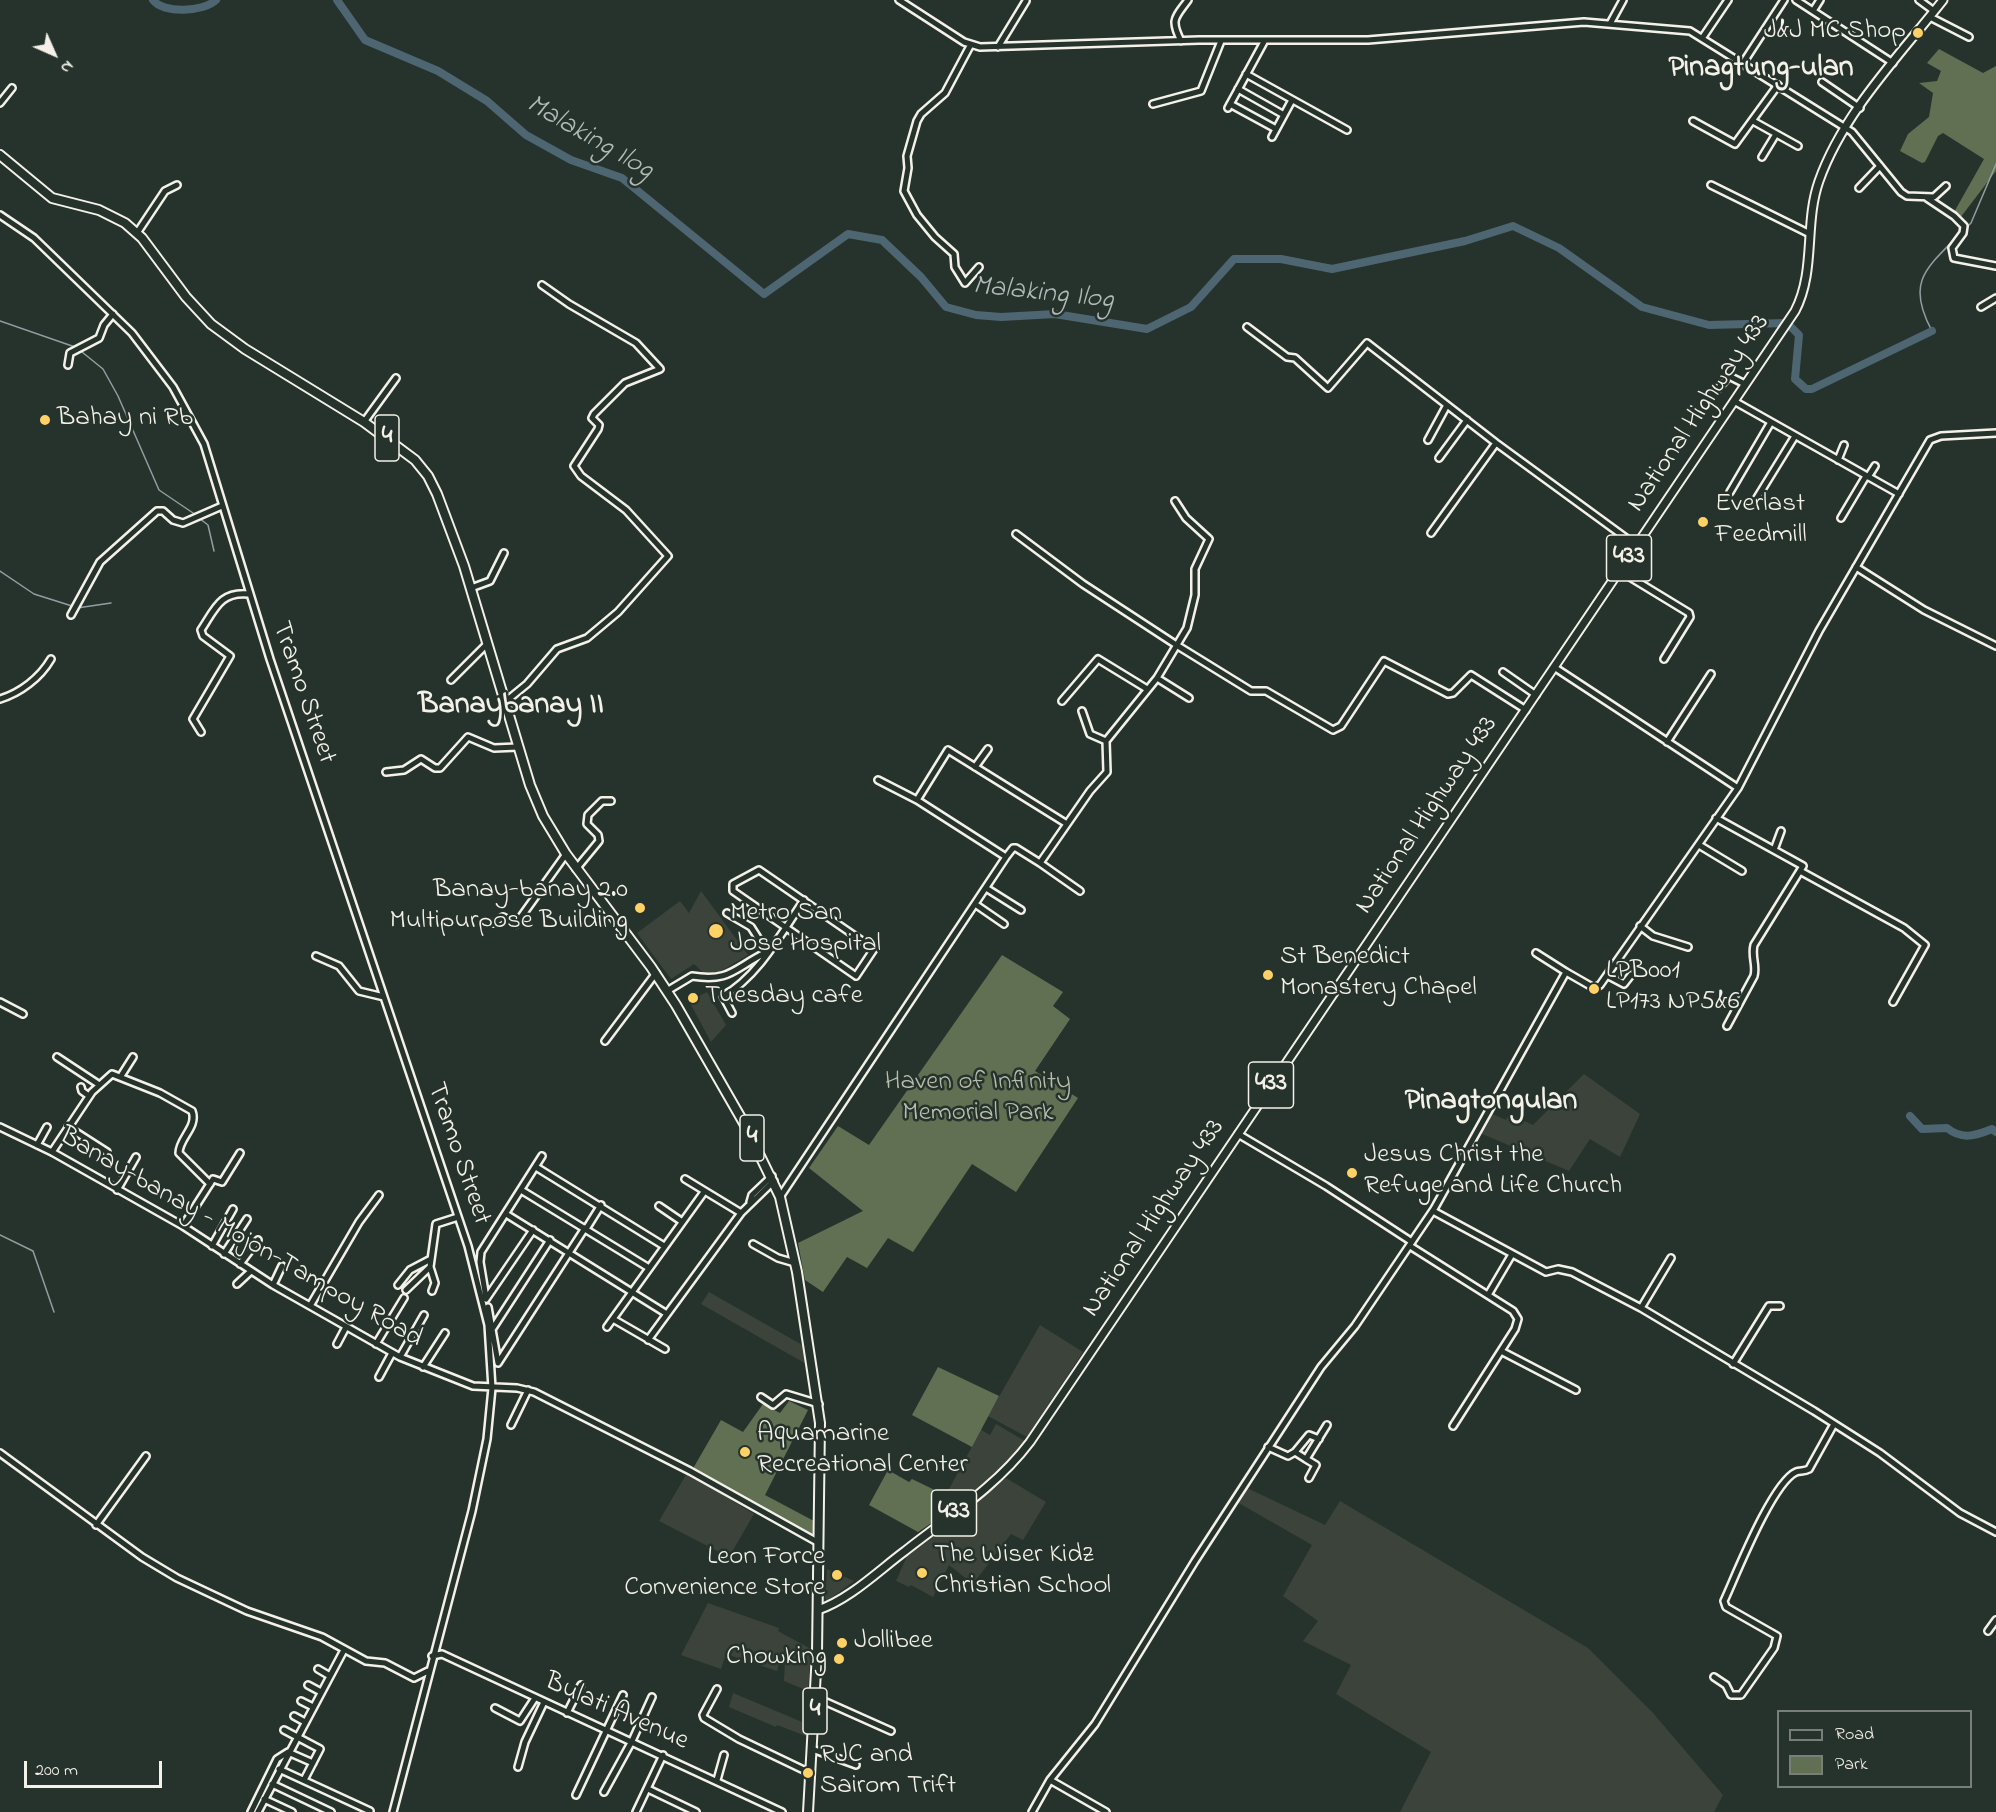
<!DOCTYPE html>
<style>
body{margin:0}
#map{position:relative;width:1996px;height:1812px;overflow:hidden;background:#26332d;font-family:"Indie Flower",sans-serif}
canvas{display:block}
.legend{position:absolute;left:1777px;top:1710px;width:195px;height:78px;box-sizing:border-box;background:#26332d;border:2px solid #787f78;margin:0;padding:8px 10px;list-style:none;font-size:18px;color:#f4f1e8}
.legend li{display:flex;align-items:center;gap:12px;height:30px}
.legend b{width:30px;border:2px solid #787f78}
.north{position:absolute;left:24px;top:24px;width:60px;height:60px;-webkit-text-stroke:4px #26332d;paint-order:stroke;rotate:135deg;font-size:16px;font-weight:700;line-height:24px;text-align:center;color:#f4f1e8}
.north::after{content:'';display:block;margin:auto;width:21px;height:27px;background:#f4f1e8;clip-path:polygon(50% 0,100% 100%,50% 72%,0 100%)}
.scale{position:absolute;left:24px;top:1761px;width:138px;height:27px;box-sizing:border-box;border:3px solid #f4f1e8;border-top:0;padding-left:8px;font-size:18px;line-height:21px;white-space:nowrap;color:#f4f1e8;-webkit-text-stroke:4px #26332d;paint-order:stroke}
</style>
<div id="map">
<canvas width="1996" height="1812"></canvas>
<ul class="legend">
<li><b style="height:8px;background:#26332d"></b>Road</li>
<li><b style="height:16px;background:#617052"></b>Park</li>
</ul>
<div class="north">N</div>
<div class="scale">200 m</div>
</div>
<script>
const c = document.querySelector('canvas').getContext('2d');
c.lineJoin = 'round';
function fillPath(path, color) {
  c.fillStyle = color;
  c.fill(path, 'evenodd');
}
function trace(path, color, width, dash) {
  c.strokeStyle = color;
  c.lineWidth = width;
  c.lineCap = dash ? 'butt' : 'round';
  c.setLineDash(dash || []);
  c.stroke(path);
}
function drawText(font, color, halo, rows, align = 'center') {
  c.font = font + ' "Indie Flower",sans-serif';
  c.lineWidth = 5;
  c.setLineDash([]);
  c.textBaseline = 'middle';
  c.strokeStyle = halo;
  c.fillStyle = color;
  for (const [text, x, y, turn = 0] of rows) {
    c.save();
    c.translate(x, y);
    c.rotate((+turn || 0) * Math.PI / 180);
    c.textAlign = isNaN(turn) ? turn : align;
    if (halo) c.strokeText(text, 0, 0);
    c.fillText(text, 0, 0);
    c.restore();
  }
}
const built = new Path2D(`
 M701,891L748,955L709,978L694,964L671,979L637,933L680,901L689,913Z
 M707,992L726,1025L711,1042L689,1001Z
 M1584,1074L1640,1114L1620,1157L1590,1139L1569,1171L1480,1133L1490,1113L1506,1120L1509,1114L1533,1125Z
 M709,1292L804,1346L808,1365L701,1304Z
 M1040,1325L1083,1352L1027,1437L988,1416Z
 M996,1424L1025,1441L1015,1455L999,1472L930,1524L981,1430L990,1435Z
 M687,1473L754,1514L729,1557L659,1521Z
 M1006,1478L1046,1502L1023,1540L1011,1534L973,1584L949,1565L933,1597L911,1585L909,1587L896,1581L908,1554Z
 M1245,1487L1325,1525L1340,1501L1588,1648L1653,1713L1723,1795L1714,1812H1400L1431,1752L1336,1694L1351,1665L1303,1641L1318,1621L1283,1596L1312,1545L1237,1502Z
 M827,1569L854,1581L827,1601L825,1598Z
 M708,1603L779,1628L778,1631L811,1649L808,1691L784,1681L785,1661L780,1660L777,1671L726,1654L721,1669L681,1655Z
 M733,1693L807,1724L806,1736L777,1725L776,1727L729,1707Z`);
const green = new Path2D(`
 M1939,49L1983,73L1996,66V171L1960,218L1953,214L1984,159L1943,133L1938,136L1925,162L1922,163L1900,151L1908,134L1929,117L1933,93L1919,83L1937,81L1941,71L1927,63Z
 M1002,955L1063,992L1053,1006L1070,1019L1035,1071L1078,1098L1016,1192L972,1164L913,1252L888,1238L867,1268L847,1257L823,1292L805,1280L798,1243L863,1211L809,1168L838,1126L869,1145Z
 M938,1367L999,1396L972,1447L912,1415Z
 M789,1401L808,1410L765,1495L814,1521L813,1539L691,1472L721,1420L743,1432L763,1404L780,1413Z
 M888,1470L909,1482L912,1479L945,1495L930,1524L918,1532L869,1505Z`);
const stream = new Path2D(`
 M1966,228L1971,223L1996,164
 M0,321L75,347
 M1932,331C1906,283 1925,269 1958,236
 M82,352L103,369L118,396L159,490L196,515
 M199,518L208,525L214,551
 M0,571L34,594L72,606
 M77,608L111,603
 M0,1235L33,1251L54,1312`);
const river = new Path2D(`
 M153,0C163,14 204,12 216,0
 M337,0L365,40L438,71L487,101L526,135L571,160L622,178L764,294L848,234L882,240L921,277L946,307L976,315L1001,317L1055,314L1147,329L1191,307L1234,259H1281L1332,269L1465,241L1513,226L1559,248L1642,307L1709,325L1787,323L1799,335L1795,379L1806,389H1812L1932,331
 M1910,1116L1922,1129L1947,1128C1962,1140 1975,1136 1992,1129L1996,1132`);
const minor = new Path2D(`
 M899,0L964,42L980,47L1199,40H1368L1584,22L1690,31L1852,132L1901,192L1907,196L1934,197L1946,186
 M1796,0L1893,63
 M1919,0L1934,11
 M1813,11L1820,0
 M1930,17L1969,37
 M1611,22L1623,0
 M1703,37L1728,0
 M1181,41C1170,19 1175,18 1188,0
 M970,46L945,93L921,114L917,121L907,156L908,168L904,191L917,215L935,237L954,254L955,267L965,283L979,267
 M998,47L1026,1
 M1743,63L1784,0
 M1246,74L1347,130
 M1822,82L1860,108
 M1238,89L1284,115
 M0,103L12,88
 M1153,104L1201,91L1221,41
 M1230,104L1276,129
 M1228,108L1265,40
 M1693,121L1735,144L1778,85
 M1753,121L1798,146
 M1272,137L1292,100
 M1762,157L1776,134
 M1711,185L1810,234
 M1859,188L1880,166
 M1927,198L1954,216L1964,226L1963,233L1952,248L1954,258L1996,266
 M0,215L34,238L132,333L173,387L204,444L270,659L468,1246L488,1325L492,1388L487,1439L472,1511L393,1812
 M137,233L165,191L177,185
 M1981,307L1996,298
 M1247,327L1287,357L1295,358L1328,388L1367,343L1496,443L1637,546
 M68,365L70,353L99,338L104,325L113,314
 M1717,390L1729,376L1745,384
 M1734,401L1899,494
 M364,422L396,378
 M1428,440L1447,405
 M1439,458L1467,420
 M1838,460L1844,445
 M1868,477L1875,466
 M1730,492L1771,422
 M1755,501L1795,436
 M1841,518L1866,476
 M1431,533L1496,443
 M1016,534L1083,584L1178,646L1251,691H1266L1333,730L1341,726L1384,661L1448,694L1453,693L1471,675L1526,710
 M1856,567L1924,610L1996,646
 M1620,571L1689,613L1690,617L1664,659
 M471,588L490,581L504,553
 M71,615L100,562L157,511H163L173,520L183,523L222,506
 M1554,667L1738,788
 M1503,672L1536,695
 M1157,678L1189,698
 M451,680L487,644
 M0,699C20,693 40,678 51,659
 M1062,701L1098,659L1147,689
 M505,702L527,684L557,649L587,638L618,612L668,556L626,510L581,476L574,466L598,429L599,425L592,418L594,414L625,383L660,369L636,343L569,304L542,285
 M1082,711L1090,734L1106,741
 M201,732L193,719L230,656L203,636L201,630C215,609 220,591 249,594
 M1667,742L1711,674
 M975,767L988,749
 M386,772L404,770L421,759L435,768H440L468,737L494,748L518,747
 M878,780L917,800
 M1716,818L1803,866L1754,945C1751,957 1757,965 1754,976L1727,1026
 M1699,845L1742,871
 M1774,850L1781,831
 M1006,857L1013,848H1016L1040,863L1090,791L1107,772L1106,741L1157,678L1187,628L1195,595V569L1209,539L1186,518L1175,501
 M1040,863L1080,891
 M576,869L599,841L598,835L587,824L588,815L602,801H611
 M759,870L874,949L856,976L733,891V884Z
 M1800,871L1904,928L1925,945L1893,1002
 M986,888L1021,910
 M975,904L1004,924
 M727,913L751,927L767,952
 M494,923L503,917L516,924L566,854
 M1640,926L1653,936L1688,947
 M1536,953L1566,972
 M316,956L339,966L359,991L384,997
 M1607,975L1624,984L1631,975
 M667,991L692,976C730,982 733,969 765,953
 M0,1002L23,1014
 M732,1013L723,996C758,977 782,932 804,900
 M605,1041L656,973
 M57,1057L98,1084
 M121,1076L133,1057
 M81,1087L82,1091L89,1096
 M0,1127L52,1152L183,1226L273,1285L400,1357L473,1386L517,1388L534,1392L690,1471L819,1543
 M68,1127L107,1152
 M1238,1134L1326,1186L1412,1242
 M37,1145L47,1127
 M52,1152L92,1092L112,1074L160,1093L192,1111C198,1127 179,1138 179,1153L210,1184
 M536,1167L664,1246
 M685,1179L741,1213
 M117,1190L136,1157
 M521,1190L649,1268
 M780,1197L1006,857L917,800L948,750L1067,824
 M750,1202L752,1195L772,1176
 M659,1206L681,1221
 M1433,1211L1546,1272L1558,1269L1572,1272L1641,1308L1814,1411L1880,1453L1960,1513L1996,1532
 M506,1214L667,1314
 M183,1226L213,1179L222,1182L240,1153
 M586,1229L601,1205
 M753,1244L778,1258L795,1263
 M212,1246L233,1209
 M1410,1246L1513,1311L1518,1319L1515,1329L1453,1426
 M224,1254L247,1219
 M240,1264L258,1240
 M237,1284L251,1271
 M273,1285L282,1266
 M398,1285L410,1270L431,1259
 M406,1290L430,1267
 M432,1291L435,1283L430,1267L436,1224L458,1217
 M1488,1295L1511,1256
 M486,1298L480,1262L481,1252L542,1156
 M486,1299L533,1230
 M310,1306L359,1222L379,1195
 M488,1307L498,1363L585,1228
 M1641,1308L1671,1258
 M613,1319L665,1349
 M607,1327L704,1192
 M493,1328L550,1240
 M648,1340L741,1213L774,1181
 M337,1344L346,1327
 M376,1344L404,1298
 M1501,1351L1576,1390
 M400,1357L424,1315
 M1733,1364L1769,1306H1780
 M423,1367L445,1333
 M379,1377L392,1353
 M761,1397L773,1405L786,1394L819,1404
 M511,1425L528,1390
 M1268,1447L1288,1456L1295,1452L1309,1435L1319,1439
 M1295,1452L1306,1459L1327,1425
 M0,1453L142,1557L177,1578L247,1611L322,1637L366,1661L385,1663L414,1678L428,1671
 M1306,1459L1316,1465L1309,1478
 M96,1525L146,1456
 M1988,1631L1996,1620
 M432,1656L442,1654L782,1812
 M318,1669L330,1676
 M1714,1677L1726,1685L1731,1695H1741L1774,1648L1777,1636L1726,1607L1724,1601C1736,1575 1772,1483 1796,1472C1800,1470 1804,1472 1809,1469L1834,1424
 M308,1685L321,1692
 M717,1689L703,1715L704,1718L739,1739L810,1773
 M815,1697L891,1731
 M301,1701L313,1707
 M495,1708L520,1721L535,1698
 M567,1713L581,1685
 M294,1716L305,1722
 M284,1730L320,1749L304,1780
 M812,1749L856,1765
 M518,1767L525,1742L544,1702
 M279,1769L370,1811
 M717,1780L724,1755
 M1050,1780L1106,1812
 M272,1784L331,1812
 M648,1789L696,1812
 M604,1792L632,1741L652,1697
 M576,1795L623,1695
 M264,1799L292,1812
 M251,1812L277,1759L288,1752L313,1763
 M258,1812L344,1650
 M636,1812L663,1755
 M1032,1812L1050,1780L1095,1724L1195,1561L1321,1367L1355,1326L1434,1209L1566,972L1594,988L1600,985L1738,788L1819,631L1930,440L1941,436L1996,433`);
const major = new Path2D(`
 M818,1610C850,1599 878,1571 905,1551C948,1517 996,1487 1030,1442L1795,311C1816,271 1804,223 1819,181C1843,113 1899,56 1943,0`);
const highway = new Path2D(`
 M0,155L52,198L99,210L125,223L142,238L186,297L211,324L245,349L364,422L415,460L428,476L437,494L464,566L530,785L543,816L566,854L651,967L676,1005L745,1125L780,1197L797,1272L820,1423L817,1653L808,1812`);
const markers = [
 [1918,33,6,"#ffd166"],
 [45,420,6,"#ffd166"],
 [1703,522,6,"#ffd166"],
 [640,908,6,"#ffd166"],
 [716,931,8,"#ffd166"],
 [1268,975,6,"#ffd166"],
 [1594,989,6,"#ffd166"],
 [693,998,6,"#ffd166"],
 [1352,1173,6,"#ffd166"],
 [745,1452,6,"#ffd166"],
 [922,1573,6,"#ffd166"],
 [837,1575,6,"#ffd166"],
 [842,1643,6,"#ffd166"],
 [839,1659,6,"#ffd166"],
 [808,1773,6,"#ffd166"]
];
const shields = [
 [387,438,24],
 [1629,558,45],
 [1271,1085,45],
 [752,1138,24],
 [954,1513,45],
 [815,1711,24]
];
const shieldNames = [
 ["4",387,438],
 ["433",1629,558],
 ["433",1271,1085],
 ["4",752,1138],
 ["433",954,1513],
 ["4",815,1711]
];
const poiNames = [
 ["J&J MC Shop",1906,33,"right"],
 ["Bahay ni Rb",57,420],
 ["Everlast",1715,506],
 ["Feedmill",1715,537],
 ["Banay-banay 2.0",628,892,"right"],
 ["Multipurpose Building",628,923,"right"],
 ["Metro San",730,915],
 ["Jose Hospital",730,946],
 ["St Benedict",1280,959],
 ["Monastery Chapel",1280,990],
 ["LPB001",1606,973],
 ["LP173 NP5&6",1606,1004],
 ["Tuesday cafe",705,998],
 ["Jesus Christ the",1364,1157],
 ["Refuge and Life Church",1364,1188],
 ["Aquamarine",757,1436],
 ["Recreational Center",757,1467],
 ["The Wiser Kidz",934,1557],
 ["Christian School",934,1588],
 ["Leon Force",825,1559,"right"],
 ["Convenience Store",825,1590,"right"],
 ["Jollibee",854,1643],
 ["Chowking",827,1659,"right"],
 ["RJC and",820,1757],
 ["Sairom Trift",820,1788]
];
const streetNames = [
 ["National Highway 433",1700,414,-56],
 ["Tramo Street",302,693,71],
 ["National Highway 433",1428,816,-56],
 ["Tramo Street",457,1154,71],
 ["National Highway 433",1155,1219,-56],
 ["Banay-banay - Mojon-Tampoy Road",240,1239,30],
 ["Bulati Avenue",616,1713,24]
];
const parkNames = [
 ["Haven of Infinity",978,1084],
 ["Memorial Park",978,1115]
];
const waterNames = [
 ["Malaking Ilog",589,139,30],
 ["Malaking Ilog",1043,295,6]
];
const quarterNames = [
 ["Pinagtung-ulan",1761,70],
 ["Banaybanay II",511,707],
 ["Pinagtongulan",1491,1103]
];
fillPath(built, '#3c433a');
fillPath(green, '#617052');
trace(stream, '#909ea1', 1.5);
trace(river, '#4e6672', 8);
trace(minor, '#f4f1e8', 10);
trace(major, '#f4f1e8', 11);
trace(highway, '#f4f1e8', 12);
trace(minor, '#26332d', 5);
trace(major, '#26332d', 7);
trace(highway, '#26332d', 8);
for (const [x, y, r, color] of markers) {
  const dot = new Path2D();
  dot.arc(x, y, r, 0, 2 * Math.PI);
  c.fillStyle = color;
  c.fill(dot);
  trace(dot, '#26332d', 2);
}
for (const [x, y, w] of shields) {
  const box = new Path2D();
  box.roundRect(x - w / 2, y - 23, w, 46, 4.5);
  c.fillStyle = '#26332d';
  c.fill(box);
  trace(box, '#f4f1e8', 1.5);
}
drawText('bold 26px', '#f4f1e8', null, shieldNames);
drawText('27px', '#f4f1e8', '#26332d', poiNames, 'left');
drawText('27px', '#f4f1e8', '#26332d', streetNames);
drawText('27px', '#b9bdac', '#26332d', parkNames);
drawText('italic 28px', '#b2b9b9', '#26332d', waterNames);
drawText('bold 30px', '#f4f1e8', '#26332d', quarterNames);
</script>
